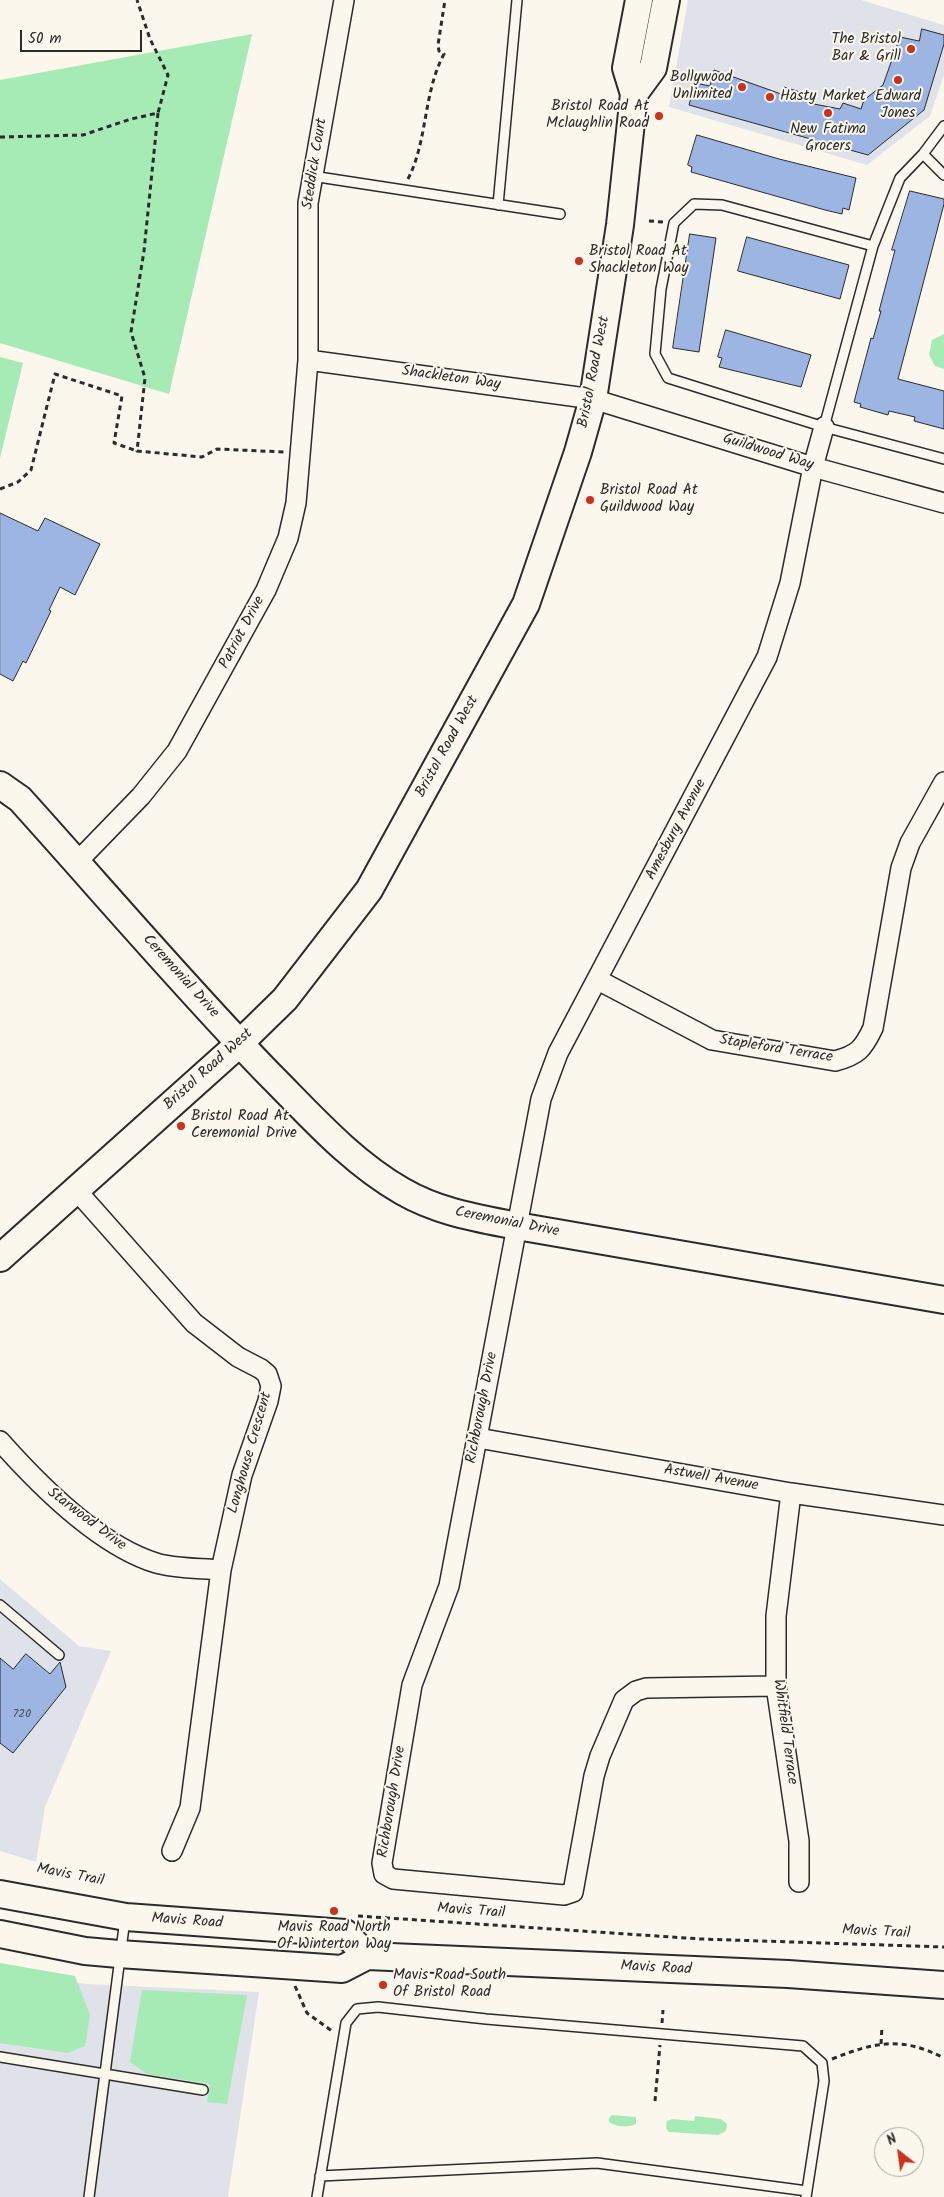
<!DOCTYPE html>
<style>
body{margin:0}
#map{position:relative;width:944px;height:2197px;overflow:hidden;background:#fbf7ec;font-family:Kalam,sans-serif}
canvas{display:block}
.north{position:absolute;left:874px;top:2127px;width:50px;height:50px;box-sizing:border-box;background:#fbf7ec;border:1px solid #a8a59f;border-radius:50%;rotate:330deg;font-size:14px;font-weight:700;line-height:20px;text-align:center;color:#2b2b2b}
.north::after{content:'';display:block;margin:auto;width:18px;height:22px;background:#c8321e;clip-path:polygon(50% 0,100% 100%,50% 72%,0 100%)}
.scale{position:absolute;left:20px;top:30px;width:122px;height:22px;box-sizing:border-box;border:2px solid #2b2b2b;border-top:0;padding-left:6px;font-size:15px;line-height:18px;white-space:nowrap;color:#2b2b2b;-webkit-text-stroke:4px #fbf7ec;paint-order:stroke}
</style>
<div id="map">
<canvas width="944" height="2197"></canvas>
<div class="north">N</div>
<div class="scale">50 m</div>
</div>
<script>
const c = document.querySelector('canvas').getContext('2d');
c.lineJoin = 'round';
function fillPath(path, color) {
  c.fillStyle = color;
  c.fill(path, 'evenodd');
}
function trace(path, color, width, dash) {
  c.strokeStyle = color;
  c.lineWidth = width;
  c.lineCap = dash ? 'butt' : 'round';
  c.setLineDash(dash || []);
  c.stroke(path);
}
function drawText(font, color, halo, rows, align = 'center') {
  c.font = font + ' Kalam,sans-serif';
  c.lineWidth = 4;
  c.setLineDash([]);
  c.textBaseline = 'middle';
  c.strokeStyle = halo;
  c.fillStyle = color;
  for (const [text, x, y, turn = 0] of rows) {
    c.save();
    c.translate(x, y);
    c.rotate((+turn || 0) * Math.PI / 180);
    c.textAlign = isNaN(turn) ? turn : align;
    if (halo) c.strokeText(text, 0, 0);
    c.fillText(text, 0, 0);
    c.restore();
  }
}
const built = new Path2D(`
 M688,0H861L944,25V75L930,116L867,165L669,107Z
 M0,1579L79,1646L111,1651L45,1807L36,1862L0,1851Z
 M0,1973L88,1984L259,1992L228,2197H0Z`);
const green = new Path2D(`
 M252,34L169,394L0,343V80Z
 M944,334V369L935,366L929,355L932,340Z
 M0,357L23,363L0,458Z
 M0,1963L75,1976L90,2015L85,2046L68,2053L0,2043Z
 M142,1990L247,1995L227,2104L207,2102L210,2084L147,2074L130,2062Z
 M612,2115L636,2117V2124C628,2128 616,2127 609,2122V2118Z
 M695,2116L721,2119L727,2124L726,2131L718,2135L669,2132L666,2128L667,2121L672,2119L694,2121Z`);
const building = new Path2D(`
 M922,29L944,35V44L924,110L868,155L689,105L695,83L710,86L714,70L781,94L784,87L816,97L814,104L840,109L843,103L861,109L864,100L883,85L900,37L919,41Z
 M697,135L779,159L856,178L849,210L843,208L842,214L825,210L691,172L692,167L688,165Z
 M910,191L944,199V204L898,379L944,391V429L914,421L915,417L889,411L888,415L860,407L861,404L854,402L871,338L873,339L881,311H879L895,250H892Z
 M690,234L716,238L699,352L673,348Z
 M747,237L849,265L840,299L738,271Z
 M726,330L811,355L801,387L719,367L722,358L718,357Z
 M0,513L38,531L45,518L100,544L75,595L60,587L49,610L51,611L26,663L23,661L13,681L0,674Z
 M26,1654L50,1674L60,1662L66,1687L13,1753L0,1743V1658L13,1669Z`);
const path = new Path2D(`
 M158,113L144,251L131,332L145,378L137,451L202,457L217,449L284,452
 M0,137L83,135L131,119L158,113L168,75L150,39L137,0
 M408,179C428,140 423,93 444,54L439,51L438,45L445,0
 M649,221L663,222
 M0,489L18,482L31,470L55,374L122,396L114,443L137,451
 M358,1916L701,1939L944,1947
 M295,1986L307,2013L332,2031
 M662,2023L663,2010
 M881,2044L882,2026
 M832,2059C875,2042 901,2036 944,2058
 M655,2101L660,2045`);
const lane = new Path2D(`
 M923,154L944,175
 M312,176L560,214
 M498,205L517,0
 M873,246L722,205L694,204L674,223L661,289L655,354L668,378L824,427L944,459
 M824,427L873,246L900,178L923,154L944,126
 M0,1605L59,1655
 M0,2057L203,2090
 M320,2176L597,2163L807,2191
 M89,2197L125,1919
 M317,2197L346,2023L357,2009L378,2007L486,2019L803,2046L822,2063L824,2081L806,2197`);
const street = new Path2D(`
 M308,360L593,399L813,467L944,503
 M77,862L141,796L177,751L266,590L288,538L296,503L308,360V203L344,0
 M598,980L712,1040L835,1061C858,1055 863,1049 873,1028L901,868L910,843L944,782
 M77,1191L194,1323L238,1357L261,1369L267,1374L271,1386L268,1401L242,1475L221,1570L190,1808L172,1851
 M478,1438L791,1493L944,1515
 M0,1441C39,1485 98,1545 156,1563C176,1569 200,1568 221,1570
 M791,1493L776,1616V1686L799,1841V1882
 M776,1686L646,1688L636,1691L624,1700L600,1756L594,1776L573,1892L564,1895L393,1879L384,1874L382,1863L412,1685L449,1586L541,1099L558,1053L767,657L790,583L813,467L824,427`);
const secondary = new Path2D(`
 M634,94L653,68L666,0
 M0,785L20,799C103,891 183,985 269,1074C311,1116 350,1161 402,1191C438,1212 477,1218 517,1226L944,1300
 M0,1258L240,1043L285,999L369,890L526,604L578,452L593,399L620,225L634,94L626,68L639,0
 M0,1894L126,1917L345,1933L367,1956
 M0,1934L85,1951L119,1954L342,1969L367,1956L788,1974L944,1985`);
const markers = [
 [911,49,5,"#c8321e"],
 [898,80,5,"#c8321e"],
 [742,87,5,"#c8321e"],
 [770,97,5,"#c8321e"],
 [828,113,5,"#c8321e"],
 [659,116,5,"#c8321e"],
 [579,261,5,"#c8321e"],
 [590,500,5,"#c8321e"],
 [181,1126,5,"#c8321e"],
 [334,1911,5,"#c8321e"],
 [383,1985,5,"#c8321e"]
];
const numberNames = [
 ["720",22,1715]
];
const poiNames = [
 ["The Bristol",901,40,"right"],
 ["Bar & Grill",901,57,"right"],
 ["Bollywood",732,78,"right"],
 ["Unlimited",732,95,"right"],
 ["Hasty Market",780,97],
 ["Edward",898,97,"center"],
 ["Jones",898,114,"center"],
 ["Bristol Road At",649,107,"right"],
 ["Mclaughlin Road",649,124,"right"],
 ["New Fatima",828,130,"center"],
 ["Grocers",828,147,"center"],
 ["Bristol Road At",589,252],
 ["Shackleton Way",589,269],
 ["Bristol Road At",600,491],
 ["Guildwood Way",600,508],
 ["Bristol Road At",191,1117],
 ["Ceremonial Drive",191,1134],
 ["Mavis Road North",334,1928,"center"],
 ["Of Winterton Way",334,1945,"center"],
 ["Mavis Road South",393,1976],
 ["Of Bristol Road",393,1993]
];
const streetNames = [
 ["Steddick Court",316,164,-81],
 ["Bristol Road West",595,372,-79],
 ["Shackleton Way",451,379,8],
 ["Guildwood Way",768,453,17],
 ["Patriot Drive",243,633,-62],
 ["Bristol Road West",448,747,-61],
 ["Amesbury Avenue",677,830,-62],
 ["Ceremonial Drive",180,977,48],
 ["Stapleford Terrace",776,1050,9],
 ["Bristol Road West",209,1070,-42],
 ["Ceremonial Drive",507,1223,11],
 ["Richborough Drive",483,1408,-79],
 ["Longhouse Crescent",251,1453,-74],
 ["Astwell Avenue",711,1479,10],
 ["Starwood Drive",86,1520,37],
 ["Whitfield Terrace",784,1732,82],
 ["Richborough Drive",393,1802,-81],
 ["Mavis Trail",70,1876,11],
 ["Mavis Trail",471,1912,4],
 ["Mavis Road",187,1922,4],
 ["Mavis Trail",876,1933,3],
 ["Mavis Road",656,1969,3]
];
fillPath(built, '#dfe3e9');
fillPath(green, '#a6eab5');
fillPath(building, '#9db5e2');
trace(building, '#2b2b2b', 1);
trace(lane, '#2b2b2b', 12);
trace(street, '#2b2b2b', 22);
trace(secondary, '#2b2b2b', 30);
trace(path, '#2b2b2b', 3, [5, 4]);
trace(lane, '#fbf7ec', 9);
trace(street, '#fbf7ec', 19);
trace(secondary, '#fbf7ec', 26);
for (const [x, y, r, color] of markers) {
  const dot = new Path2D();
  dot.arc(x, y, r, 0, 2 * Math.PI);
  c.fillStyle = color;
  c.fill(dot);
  trace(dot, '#fbf7ec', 2);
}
drawText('12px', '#484e59', null, numberNames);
drawText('15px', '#2b2b2b', '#fbf7ec', poiNames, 'left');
drawText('15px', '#2b2b2b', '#fbf7ec', streetNames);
</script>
